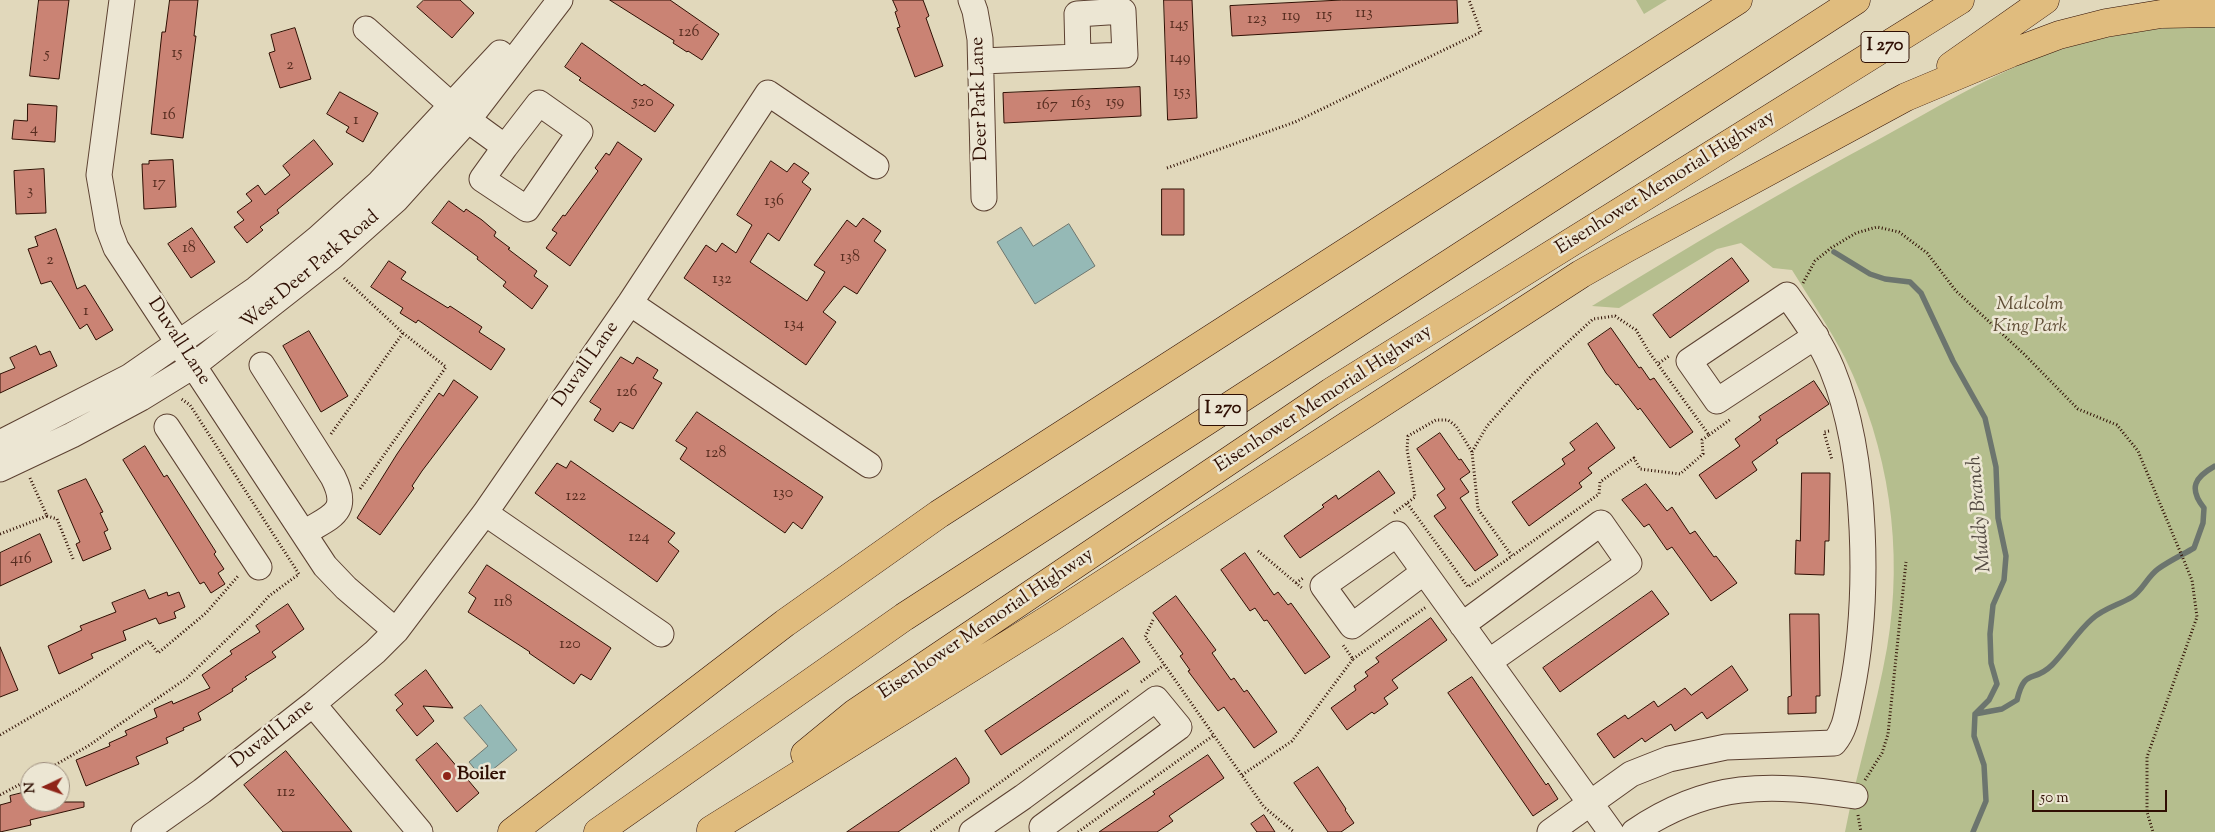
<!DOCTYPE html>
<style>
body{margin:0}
#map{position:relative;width:2215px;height:832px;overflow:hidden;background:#e1d8bb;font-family:"Sorts Mill Goudy",serif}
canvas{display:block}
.north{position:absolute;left:20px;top:762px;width:50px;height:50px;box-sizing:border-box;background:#ece6d3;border:1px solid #a09080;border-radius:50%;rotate:267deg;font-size:14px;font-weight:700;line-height:20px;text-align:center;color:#2f0f03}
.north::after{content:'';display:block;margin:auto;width:18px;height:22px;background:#8f2418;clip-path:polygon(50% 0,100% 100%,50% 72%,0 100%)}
.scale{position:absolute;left:2032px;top:790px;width:135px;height:22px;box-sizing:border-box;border:2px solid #2f0f03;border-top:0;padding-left:6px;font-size:15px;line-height:18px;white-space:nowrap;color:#2f0f03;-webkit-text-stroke:4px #ece6d3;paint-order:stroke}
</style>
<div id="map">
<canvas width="2215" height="832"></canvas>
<div class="north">N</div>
<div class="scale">50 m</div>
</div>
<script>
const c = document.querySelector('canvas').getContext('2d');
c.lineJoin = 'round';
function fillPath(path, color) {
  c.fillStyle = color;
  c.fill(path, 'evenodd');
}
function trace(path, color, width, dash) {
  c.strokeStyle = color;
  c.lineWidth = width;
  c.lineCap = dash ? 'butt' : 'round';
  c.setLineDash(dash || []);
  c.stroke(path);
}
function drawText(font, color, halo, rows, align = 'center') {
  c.font = font + ' "Sorts Mill Goudy",serif';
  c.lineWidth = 5;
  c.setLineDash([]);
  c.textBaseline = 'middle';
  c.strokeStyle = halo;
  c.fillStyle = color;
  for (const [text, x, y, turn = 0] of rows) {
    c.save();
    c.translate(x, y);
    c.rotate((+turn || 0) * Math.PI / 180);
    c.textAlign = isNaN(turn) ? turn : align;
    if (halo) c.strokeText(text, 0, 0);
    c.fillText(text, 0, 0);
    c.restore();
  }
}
const green = new Path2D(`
 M1636,0H1667L1644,14Z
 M2189,26L2215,27V832H1845C1857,770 1876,710 1887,648C1904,549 1889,448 1845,358C1829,327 1810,299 1792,270L1773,268L1741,243L1717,249L1619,308L1592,306C1688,247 1784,190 1883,137C1932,110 1982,80 2034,59C2084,40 2135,30 2189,26Z`);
const water = new Path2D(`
 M1069,224L1095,266L1035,304L997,242L1021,227L1033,246Z
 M481,705L517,750L482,778L469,762L488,746L464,718Z`);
const stream = new Path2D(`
 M1834,252L1870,274L1885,279L1910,282L1921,293L1953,361L1985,418L1996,467L1998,518L2006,556L2004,580L1993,605L1990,634L1991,663L1997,684L1989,700L1975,714L1974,736L1984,765L1986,801L1973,832
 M1975,714L2002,709L2017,700C2025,667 2033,684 2052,665C2066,651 2077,632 2092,619C2104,608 2119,605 2132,597C2143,590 2147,577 2158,569C2169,561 2182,555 2194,548L2203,523L2204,508C2188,488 2195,477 2215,466`);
const building = new Path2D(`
 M39,0H69L59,79L30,76Z
 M170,0H198L194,36H196L183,138L151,134L162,32H165Z
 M424,0H460L474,13L452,38L417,7Z
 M610,0H670L719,34L702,60L688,51L687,52L673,43L674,41Z
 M893,0H923L929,16L926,18L943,66L915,77L897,28L900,27L895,12L897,11Z
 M1164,0H1192L1197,118L1168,120Z
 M1342,0H1457L1458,23L1232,36L1230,6Z
 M295,28L311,79L280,88L269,53L275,51L271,35Z
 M582,43L642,86L644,84L674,105L655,132L579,80L581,78L565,67Z
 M1140,87L1141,116L1004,123L1003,93Z
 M340,92L378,113L363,142L346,132L349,127L327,114Z
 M28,104L57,106L55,142L12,139L14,120L27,121Z
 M314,140L333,164L277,210L279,213L260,227L263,230L247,243L234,227L244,220L237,212L252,201L246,194L258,185L265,195L290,175L283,166Z
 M618,142L642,159L570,266L546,248L557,233L552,230L563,215L565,216L598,171L595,168L606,153L609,155Z
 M173,160L176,207L144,209L142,164H149V161Z
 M771,161L787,172L794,163L809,173L802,182L811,189L779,241L768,233L750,262L807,301L825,272L814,265L847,220L856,227L863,218L881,231L874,241L886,250L857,294L844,286L823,312L836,322L806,365L684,278L706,245L716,252L722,243L736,253L752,225L737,215Z
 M44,169L46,213L16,214L14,171Z
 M1162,189H1184V235H1162Z
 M449,201L464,212L466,209L482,220L496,232L494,236L510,248L508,249L537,271L534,276L548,286L532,309L503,286L506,282L477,259L478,257L432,223Z
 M192,228L215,262L191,278L168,244Z
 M56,229L77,289L85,285L113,330L96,340L87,324L80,329L51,281L41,284L28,249L38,246L35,237Z
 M1732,258L1749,281L1670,338L1653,315Z
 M389,261L406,272L401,279L448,308L450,306L482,327L479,332L505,349L491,370L418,320L416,323L400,313L403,308L371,287Z
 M1611,328L1639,368L1641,367L1650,380L1654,378L1693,432L1670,448L1640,408L1638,410L1618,384L1616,385L1606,373L1588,344Z
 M309,331L348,396L321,412L283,346Z
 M36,346L40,355L50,351L57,366L0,393V374L15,368L10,358Z
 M621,357L633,364L637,357L658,370L653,378L662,383L633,429L620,422L613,432L594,420L601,409L590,402Z
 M454,380L478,397L422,471L412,486L414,488L380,535L357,518L397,454L439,393L443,396Z
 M1814,381L1829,404L1776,440L1778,443L1752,462L1757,470L1716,499L1699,475L1740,446L1735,439L1761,420L1759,417Z
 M697,412L823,497L802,529L793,522L785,533L680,459L687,448L676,441Z
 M1597,423L1615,448L1588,468L1592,473L1579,483L1582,487L1529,526L1512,502L1565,464L1562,459L1575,450L1570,443Z
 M1440,433L1459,460L1461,459L1470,472L1460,479L1469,492L1460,498L1498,555L1475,571L1434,516L1446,508L1437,495L1445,489L1417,449Z
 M145,446L164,477L167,475L216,552L214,554L224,569L218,573L225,584L211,593L204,582L200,584L123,460Z
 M571,461L675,533L668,542L679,551L657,582L535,493L557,463L566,468Z
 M1379,471L1395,493L1300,558L1284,536L1324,507L1322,505L1336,495L1338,499Z
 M1802,473H1830L1829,541H1825L1824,575L1795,574L1796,540L1800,541Z
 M86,479L103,512L100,513L108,530L104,532L111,549L83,561L76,544L80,542L58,491Z
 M1646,484L1667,511L1672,507L1690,534L1695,531L1714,557L1716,556L1737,583L1711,601L1672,547L1667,550L1649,524L1644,527L1622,500Z
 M40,534L52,562L0,586V553Z
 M1245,553L1274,595L1278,592L1288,605L1291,603L1330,657L1305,674L1267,620L1264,621L1255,608L1250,611L1221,570Z
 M487,565L611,648L591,680L581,674L574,684L529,653L530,652L468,612L476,598L469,593Z
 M145,590L149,599L167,592L168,596L179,592L185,607L174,612L176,618L159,624L156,618L123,631L126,640L91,654L93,658L59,674L48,646L82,630L80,626L116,612L112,603Z
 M1652,591L1669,614L1560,692L1543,668Z
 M1176,596L1216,650L1212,653L1231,680L1234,678L1244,692L1247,690L1277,732L1254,748L1224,707L1218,711L1188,671L1190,670L1180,656L1183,654L1153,613Z
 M288,604L304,629L272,652L276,657L245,677L247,679L232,689L233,691L198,713L201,720L183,728L184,730L166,738L168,743L136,757L139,764L86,786L76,760L110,746L109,743L127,735L125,731L157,717L154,709L172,701L173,704L210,688L202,675L232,654L230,651L260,632L256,626Z
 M1790,614H1819L1820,696H1816V713L1788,714V697L1791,696Z
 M1431,618L1447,640L1392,680L1398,688L1384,698L1388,704L1374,714L1372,712L1347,730L1331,708L1356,690L1354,686L1368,676L1365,672L1379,662L1376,658Z
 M1123,638L1140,662L1001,755L985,731Z
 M0,647L18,690L0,697Z
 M1732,666L1748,690L1707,719L1702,712L1675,731L1671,724L1645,742L1642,738L1614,758L1597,734L1625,715L1628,719L1654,701L1658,707L1685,688L1691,695Z
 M426,670L453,708L423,706L434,721L417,736L396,710L403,704L395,695Z
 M1472,677L1546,785L1548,783L1558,799L1533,816L1448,693Z
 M437,743L479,793L457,812L416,760Z
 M286,751L352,832H283L244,785Z
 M1208,755L1224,778L1169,816L1173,821L1157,832H1099L1155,794L1153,792Z
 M956,758L969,778V783L898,832H847Z
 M1318,767L1346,809L1345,810L1354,823L1341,832H1328L1294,783Z
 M30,791V802H84V807L30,820L31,825L0,832V805L11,802L10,796Z
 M1264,815L1275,832H1257L1251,824Z`);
const path = new Path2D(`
 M1167,168L1295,122L1481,32L1469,0
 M344,278L403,333L446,367L360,489
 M1803,283L1815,261L1831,248L1856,233L1877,227L1899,232L1927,253L1956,291L2024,354L2078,409L2117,425L2138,451L2192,580L2197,617L2147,757V812L2153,832
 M1659,363L1669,356
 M1829,431L1824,432L1832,460
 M331,434L403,333
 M1709,435L1731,419
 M1472,452L1487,426L1532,375L1593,319L1615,316L1636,330L1649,352L1709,435L1702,440L1703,454L1680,474L1640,469L1634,458L1600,482L1599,494L1512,556
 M1394,513L1415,497L1407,449L1408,436L1436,420H1448L1456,426L1472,452L1478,509L1512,556L1468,587L1407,503
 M47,516L57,519L74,561
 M0,534L47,516L30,478
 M1258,551L1302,588
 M1296,583L1303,578
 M1153,620L1145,637L1264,807L1294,832
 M1353,659L1426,607
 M1141,682L1164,665
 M0,735L79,689L149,641L158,653L206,613L239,575
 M43,772L88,746L187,678L252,615L269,596L299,574L190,405L180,398
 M1242,775L1292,741L1353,659L1343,645
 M1865,780L1882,753L1888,734L1906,562
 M0,795L30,779
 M1858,815L1861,832
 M931,832L1129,690
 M1078,832L1214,735`);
const minor = new Path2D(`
 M122,0L99,175L108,227L116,248L325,566L346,588L396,631
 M971,0L975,11L980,39L984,198
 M366,29L468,120L505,147L482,179L527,209L580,132L539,103L505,147
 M982,61L1125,55L1123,11L1077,14L1078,56
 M630,303L869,465
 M262,365L333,477C351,513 331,516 304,533
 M167,427L259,567
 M0,443L129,377L256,289L317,239L379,183L500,53
 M0,469L72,435L141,398L193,366L332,257L396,200L468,120L560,0
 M485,513L661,634
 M1424,572L1352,626L1323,586L1397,534L1611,832
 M1462,625L1601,523L1629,563L1490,661
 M313,704L420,832
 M144,832L202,791L313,704L375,652L396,631L485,513L630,303L768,93L876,166
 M972,832L1023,797L1156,699L1179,727L1042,827
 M1550,832L1631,774L1669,759L1726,747L1834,743C1846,729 1847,712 1851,694C1870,602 1868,457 1832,369C1821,342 1804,319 1787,295L1689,361L1717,401L1816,336
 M1634,832C1709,781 1769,783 1855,796`);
const highway = new Path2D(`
 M1951,66L2045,0
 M805,754L855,713L1331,392L1960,0
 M711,830L1049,619L1581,274L1625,249L1906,97L2011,53L2059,35L2106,23L2161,14L2215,13
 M512,832L785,623L939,514L1738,0
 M598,832L904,617L1856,0`);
const markers = [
 [447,776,5,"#8f2418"]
];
const numberNames = [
 ["113",1364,14],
 ["115",1324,16],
 ["119",1291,17],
 ["123",1257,20],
 ["145",1179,25],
 ["126",689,33],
 ["15",177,54],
 ["5",47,55],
 ["149",1180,59],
 ["2",290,66],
 ["153",1182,93],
 ["520",643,103],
 ["159",1115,103],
 ["163",1081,104],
 ["167",1047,106],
 ["16",169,116],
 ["1",356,121],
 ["4",34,130],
 ["17",159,184],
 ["3",30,192],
 ["136",774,202],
 ["18",189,249],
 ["138",850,258],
 ["2",50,261],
 ["132",722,280],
 ["1",86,312],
 ["134",794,325],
 ["126",627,393],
 ["128",716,454],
 ["130",783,494],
 ["122",576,497],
 ["124",639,538],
 ["416",21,560],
 ["118",503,603],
 ["120",570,645],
 ["112",286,793]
];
const shields = [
 [1885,47,48],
 [1223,410,48]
];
const shieldNames = [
 ["I 270",1885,47],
 ["I 270",1223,410]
];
const streetNames = [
 ["Deer Park Lane",981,99,-92],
 ["Eisenhower Memorial Highway",1666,184,-32],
 ["West Deer Park Road",311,271,-40],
 ["Duvall Lane",178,342,57],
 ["Duvall Lane",587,365,-55],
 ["Eisenhower Memorial Highway",1324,400,-33],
 ["Eisenhower Memorial Highway",987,625,-34],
 ["Duvall Lane",273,735,-38]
];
const parkNames = [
 ["Malcolm",2030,306],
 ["King Park",2030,328]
];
const poiNames = [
 ["Boiler",457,776]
];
const waterNames = [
 ["Muddy Branch",1981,514,-95]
];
fillPath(green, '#b5be8e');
fillPath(water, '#95b9b6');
trace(water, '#6c756e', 1);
trace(stream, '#6c756e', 5.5);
fillPath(building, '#ca8374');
trace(building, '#2f0f03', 1);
trace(minor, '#5c4131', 27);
trace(highway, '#2f0f03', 29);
trace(path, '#2f0f03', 3, [1, 2.5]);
trace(minor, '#ece6d3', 25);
trace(highway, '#e0bc7e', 28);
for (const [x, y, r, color] of markers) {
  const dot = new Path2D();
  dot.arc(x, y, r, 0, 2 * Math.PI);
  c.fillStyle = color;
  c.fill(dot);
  trace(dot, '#ece6d3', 2);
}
drawText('16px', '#562c1f', null, numberNames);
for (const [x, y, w] of shields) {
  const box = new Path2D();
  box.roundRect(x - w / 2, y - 15.5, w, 31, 4);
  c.fillStyle = '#ece6d3';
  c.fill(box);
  trace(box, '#2f0f03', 1);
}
drawText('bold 18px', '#2f0f03', null, shieldNames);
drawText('19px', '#2f0f03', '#ece6d3', streetNames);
drawText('italic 19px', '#5e4c34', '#ece6d3', parkNames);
drawText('bold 19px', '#2f0f03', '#ece6d3', poiNames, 'left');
drawText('italic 20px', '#534a42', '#ece6d3', waterNames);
</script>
